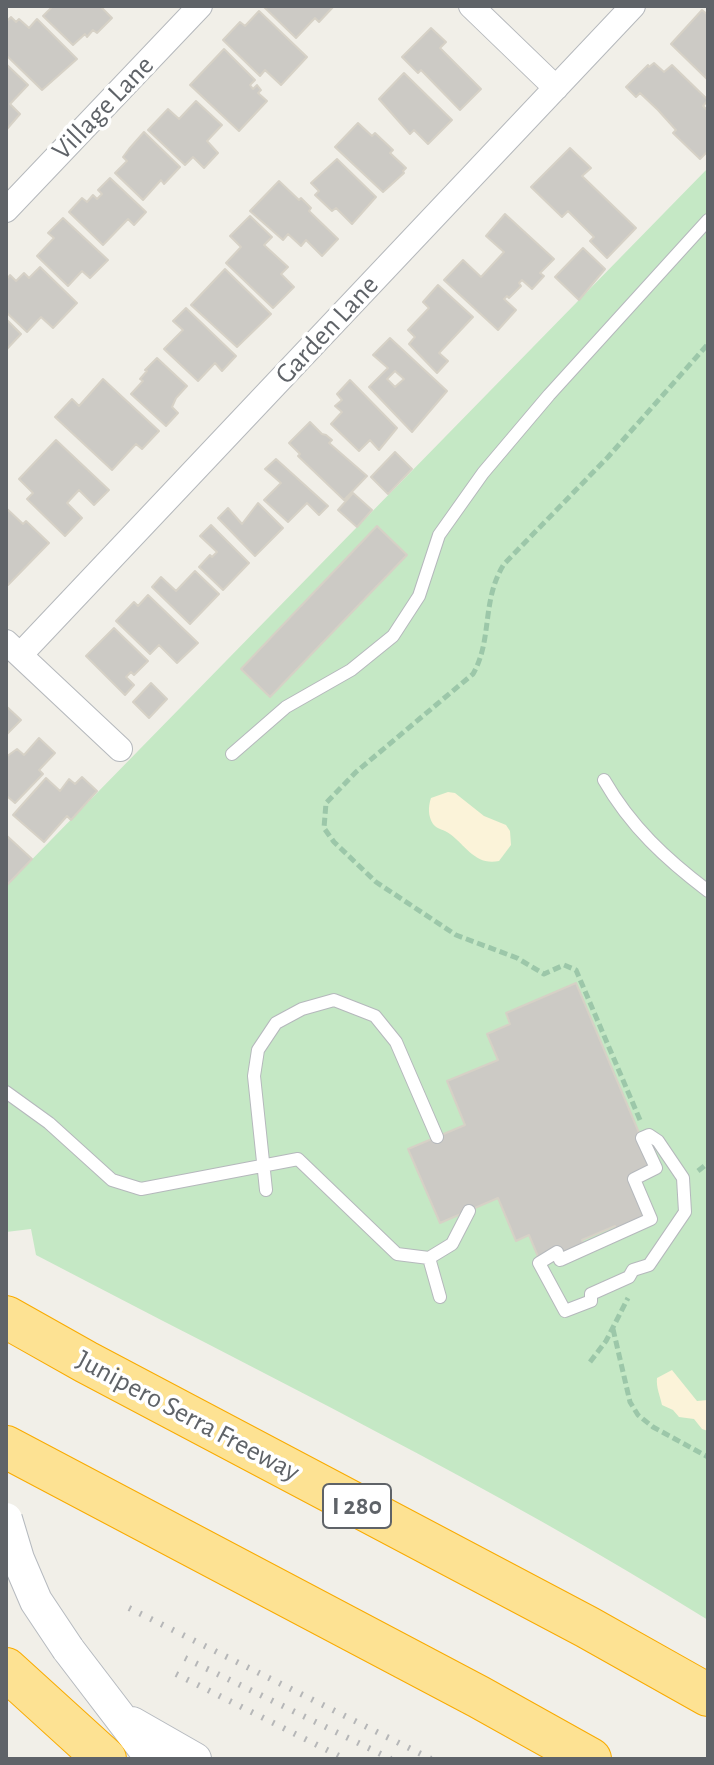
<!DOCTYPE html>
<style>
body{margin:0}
#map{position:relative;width:714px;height:1765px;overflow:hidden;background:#f1efe8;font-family:"Alegreya Sans",sans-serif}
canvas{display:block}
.frame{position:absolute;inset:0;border:8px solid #5f6368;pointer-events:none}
</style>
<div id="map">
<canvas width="714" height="1765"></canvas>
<div class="frame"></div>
</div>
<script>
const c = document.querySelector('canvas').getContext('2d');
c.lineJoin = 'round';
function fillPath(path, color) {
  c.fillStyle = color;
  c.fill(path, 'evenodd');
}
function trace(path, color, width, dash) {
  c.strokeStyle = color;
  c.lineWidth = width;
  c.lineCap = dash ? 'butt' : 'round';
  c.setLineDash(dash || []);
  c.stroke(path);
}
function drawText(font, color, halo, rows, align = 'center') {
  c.font = font + ' "Alegreya Sans",sans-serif';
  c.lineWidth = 7;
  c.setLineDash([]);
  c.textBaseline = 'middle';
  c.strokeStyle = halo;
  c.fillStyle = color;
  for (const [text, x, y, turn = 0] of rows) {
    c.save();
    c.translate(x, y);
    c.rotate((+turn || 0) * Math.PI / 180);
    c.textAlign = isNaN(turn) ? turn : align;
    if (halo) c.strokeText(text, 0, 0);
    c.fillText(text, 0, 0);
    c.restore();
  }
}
const green = new Path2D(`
 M708,168V1620C492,1485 261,1373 36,1255L31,1229L6,1232V886Z`);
const sand = new Path2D(`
 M448,792L455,793L484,816L506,825L510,831L511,845L499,861C476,866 466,846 450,834C444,829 438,830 433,824C428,816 428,807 431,798Z
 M672,1370L697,1401L708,1400V1431L702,1429L694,1419L679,1417L673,1410L662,1405C660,1395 656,1388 657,1378Z`);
const building = new Path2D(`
 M53,6H100L112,18L97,33L93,30L87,37L85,34L73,45L43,16Z
 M263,6H334L319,22L315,18L296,38Z
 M702,10L708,15V80L671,44Z
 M259,11L307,57L281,85L265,70L260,76L223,40L240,22L245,26Z
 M11,17L16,22L19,19L29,28L37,19L77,59L42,90L6,55V22Z
 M431,28L446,42L440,48L481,89L460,110L421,70L418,73L402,57Z
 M224,49L255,80L250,85L253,89L257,85L261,90L258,93L267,101L239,131L190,85Z
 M654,63L664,72L672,65L708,100L703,106L708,111V151L700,159L673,133L676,130L658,110L640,93L636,97L626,87L648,65L649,67Z
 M6,64L28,85L10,104L20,114L7,129Z
 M404,73L452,120L428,144L414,130L410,134L379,99Z
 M196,101L222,125L207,141L218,153L204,168L193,157L185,165L148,130L168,109L179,119Z
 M358,123L372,136L375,133L393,150L390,153L406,168L403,171L404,173L383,192L335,147Z
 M144,132L180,167L164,184L161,180L143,200L115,173L127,161L123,157L129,149Z
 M570,148L591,168L582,176L636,228L607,258L590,241L594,237L568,211L562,217L531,187Z
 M337,159L376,197L352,224L336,208L332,211L315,195L319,191L311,183Z
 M110,178L146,212L134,225L128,219L103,245L69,212L82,198L87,202L93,195L97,199L102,194L98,190Z
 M279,181L299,200L301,198L311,208L309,211L338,239L322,256L306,240L301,246L288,234L283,240L250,211Z
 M505,214L554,259L540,273L544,276L532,289L522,280L519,283L521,286L509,298L507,296L504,299L516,310L498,330L444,280L463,260L481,277L504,252L486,236Z
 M250,216L272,237L264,245L288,267L281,274L294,287L273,308L226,263L241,247L230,236Z
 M63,218L108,260L90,278L82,271L68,286L37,256L54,238L48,233Z
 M583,248L605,269L579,300L555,277Z
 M40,267L77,303L53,328L41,317L27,332L6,312V280L10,275L16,281L24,273L29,278Z
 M225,269L271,314L237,347L191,305Z
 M438,285L473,317L439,353L448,361L437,373L409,344L415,337L408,330L429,308L423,302Z
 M186,308L236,356L222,371L215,363L198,381L164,349L183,330L173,321Z
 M6,319L21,334L6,350Z
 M390,338L447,391L412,432L369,387L388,368L373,355ZM395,371L404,379L395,387L387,379Z
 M157,358L187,386L176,398L172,407L178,413L166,426L131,394L143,381L140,379L147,371L145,370Z
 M103,379L159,431L142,449L136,444L112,470L55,417L72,399L79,406Z
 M350,380L397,428L379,450L370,440L359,451L331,424L342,412L335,406L342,400L337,394Z
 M310,422L322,434L326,435L332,440L329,443L367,476L344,500L298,456L300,454L289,443Z
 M56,440L109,490L94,505L79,490L67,503L82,518L65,536L27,499L33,493L19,479Z
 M395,452L412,469L388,494L371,477Z
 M276,459L328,506L319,515L307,503L288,522L264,500L281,483L265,469Z
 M353,493L372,510L357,527L338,510Z
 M258,503L283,528L255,556L218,518L228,508L242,524Z
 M6,508L23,524L26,521L49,543L8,585L6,583Z
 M211,525L249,563L223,590L199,567L210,555L212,557L217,552L200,536Z
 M377,526L407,555L270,697L241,669Z
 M195,571L219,594L190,624L152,587L161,577L176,591Z
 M148,595L198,643L177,663L159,645L150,654L116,621L134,602L138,606Z
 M114,628L148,661L134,675L131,672L126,677L134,685L125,695L86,656Z
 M151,683L167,699L149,718L133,702Z
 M6,706L21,720L6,735Z
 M39,738L55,753L39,770L43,774L15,803L8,797L6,799V757L17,749L24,755Z
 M82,777L97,791L71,820L67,816L44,842L13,815L46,778L60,791L69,779L75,784Z
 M6,835L32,859L6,886Z
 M576,983L653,1166L629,1177L647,1219L618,1232L615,1226L582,1240L584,1246L561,1256L539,1259L529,1235L516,1241L498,1198L440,1223L408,1149L465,1125L447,1081L498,1060L487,1034L510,1024L506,1013Z`);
const path = new Path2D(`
 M640,1120L576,970L564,965L544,974L517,958L456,935L376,882L334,842L324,828L326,803L356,772L473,674C493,639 481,601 504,564L608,457L708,344
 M698,1171L708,1163
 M613,1329L630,1402L638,1415L653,1427L708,1457
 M590,1362L606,1341L628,1298`);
const lane = new Path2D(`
 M232,754L286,707L351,670L393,636L419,596L439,535L483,473L549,395L708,220
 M604,780C631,827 666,859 708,891
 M6,1092L49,1123L112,1180L141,1189L298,1159L397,1254L429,1258L452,1244L469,1211
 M649,1135L658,1141L683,1178L685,1212L649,1265L633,1270L629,1277L591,1294V1301L565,1311L539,1263L557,1252L560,1260L651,1219L634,1179L656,1168L642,1138Z
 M266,1190L254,1076L258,1050L276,1023L302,1009L334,1000L375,1016L396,1042L437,1137
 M429,1258L440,1297`);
const street = new Path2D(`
 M471,6L556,88
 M6,210L200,6
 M6,642L120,749
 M20,655L633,6`);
const secondary = new Path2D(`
 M68,1649L152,1759
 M132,1723L195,1759`);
const highway = new Path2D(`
 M6,1317L86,1362L587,1627L708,1695
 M6,1447L479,1697L590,1759
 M6,1669L105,1759`);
const rail = new Path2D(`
 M129,1608L431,1759
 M185,1658L391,1759
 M176,1674L345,1759`);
const secondaryBridge = new Path2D(`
 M6,1519L18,1559L36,1601L68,1649`);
const shields = [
 [357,1506,68]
];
const shieldNames = [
 ["I 280",357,1506]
];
const streetNames = [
 ["Village Lane",103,108,-46],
 ["Garden Lane",327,330,-47],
 ["Junipero Serra Freeway",188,1416,28]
];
fillPath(green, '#c5e8c5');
fillPath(sand, '#fbf3d9');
fillPath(building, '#cccac5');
trace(building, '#d6d1c6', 2);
trace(lane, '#b5b8bc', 14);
trace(street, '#b5b8bc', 26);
trace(secondary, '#b6babf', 34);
trace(highway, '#f9ab00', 44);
trace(path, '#9cc7a9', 5, [8, 4]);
trace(lane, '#fff', 12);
trace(street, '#fff', 24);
trace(secondary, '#fff', 32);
trace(highway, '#fde293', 42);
trace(rail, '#b6b7b8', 6, [2, 10]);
trace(secondaryBridge, '#b6babf', 34, []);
trace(secondaryBridge, '#fff', 32);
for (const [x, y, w] of shields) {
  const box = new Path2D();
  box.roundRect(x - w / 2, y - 22, w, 44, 6);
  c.fillStyle = '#fff';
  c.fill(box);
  trace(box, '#5f6368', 2);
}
drawText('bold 26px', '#5f6368', null, shieldNames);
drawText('28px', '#5f6368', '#fff', streetNames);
</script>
